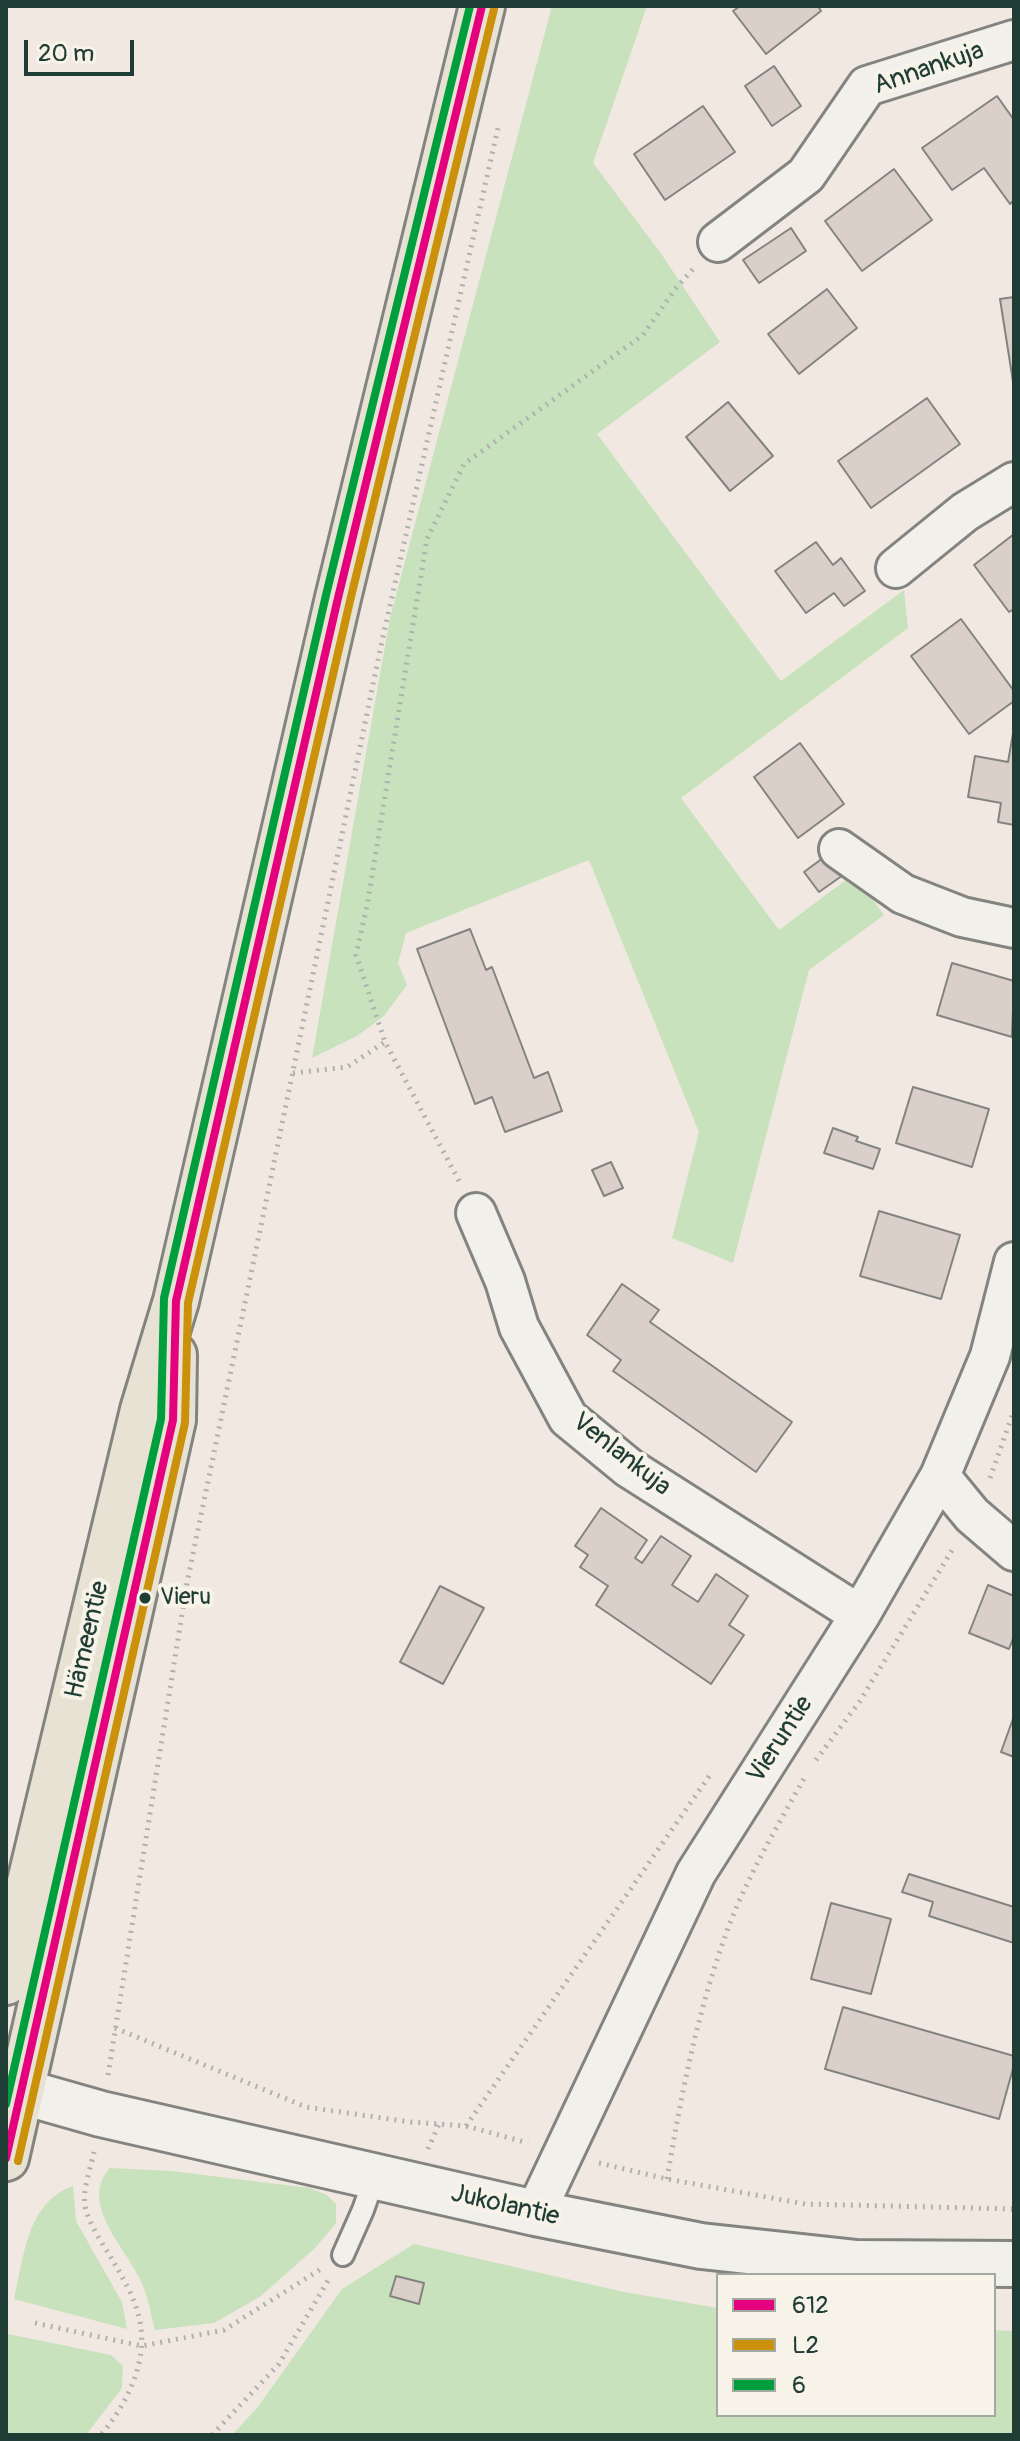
<!DOCTYPE html>
<meta charset="utf-8">
<style>
body{margin:0}
#map{position:relative;width:1020px;height:2441px;overflow:hidden;background:#f0e8e1;font-family:Pangolin,sans-serif}
canvas{display:block}
.frame{position:absolute;inset:0;border:8px solid #1f3d34;pointer-events:none}
.legend{position:absolute;left:716px;top:2273px;width:280px;height:144px;box-sizing:border-box;background:#f7f3e8;border:2px solid #a1aaa0;margin:0;padding:10px 14px;list-style:none;font-size:24px;color:#1f3d34}
.legend li{display:flex;align-items:center;gap:16px;height:40px}
.legend b{width:40px;border:2px solid #a1aaa0}
.scale{position:absolute;left:24px;top:40px;width:110px;height:36px;box-sizing:border-box;border:4px solid #1f3d34;border-top:0;padding-left:10px;font-size:24px;line-height:28px;white-space:nowrap;color:#1f3d34;-webkit-text-stroke:6px #f7f3e8;paint-order:stroke}
</style>
<div id="map">
<canvas width="1020" height="2441"></canvas>
<div class="frame"></div>
<ul class="legend">
<li><b style="height:10px;background:#e5007d"></b>612</li>
<li><b style="height:10px;background:#cc910a"></b>L2</li>
<li><b style="height:10px;background:#009e3d"></b>6</li>
</ul>
<div class="scale">20 m</div>
</div>
<script>
const c = document.querySelector('canvas').getContext('2d');
c.lineJoin = 'round';
function fillPath(path, color) {
  c.fillStyle = color;
  c.fill(path, 'evenodd');
}
function trace(path, color, width, dash) {
  c.strokeStyle = color;
  c.lineWidth = width;
  c.lineCap = dash ? 'butt' : 'round';
  c.setLineDash(dash || []);
  c.stroke(path);
}
function drawText(font, color, halo, rows, align = 'center') {
  c.font = font + ' Pangolin,sans-serif';
  c.lineWidth = 8;
  c.setLineDash([]);
  c.textBaseline = 'middle';
  c.strokeStyle = halo;
  c.fillStyle = color;
  for (const [text, x, y, turn = 0] of rows) {
    c.save();
    c.translate(x, y);
    c.rotate((+turn || 0) * Math.PI / 180);
    c.textAlign = isNaN(turn) ? turn : align;
    if (halo) c.strokeText(text, 0, 0);
    c.fillText(text, 0, 0);
    c.restore();
  }
}
const green = new Path2D(`
 M552,6H647L593,163L662,255L720,342L597,434L781,681L904,590L908,628L681,798L779,930L854,874L884,915L809,970L733,1263L672,1238L699,1132L589,860L406,933L398,963L407,985L384,1016L357,1036L312,1058L390,618Z
 M110,2168L171,2171L310,2188L327,2195L336,2204V2223L315,2248L261,2296L214,2323L155,2330C151,2315 148,2296 141,2281C126,2248 78,2203 110,2168Z
 M73,2186L76,2221L122,2302L127,2329L14,2299C24,2257 27,2202 73,2186Z
 M414,2244L624,2292L718,2308V2415H994V2330L1014,2331V2435H232L257,2408L342,2289Z
 M8,2334L111,2355L123,2366L122,2388L86,2435H6Z`);
const building = new Path2D(`
 M740,6H818L821,11L766,54L733,11Z
 M774,66L801,106L772,126L745,86Z
 M997,96L1014,120V200L1010,204L984,168L952,190L922,148Z
 M703,106L735,152L665,200L634,154Z
 M894,169L932,220L862,271L825,221Z
 M791,228L806,251L759,283L743,260Z
 M827,289L857,328L799,374L768,334Z
 M1014,297V388L1000,299Z
 M927,398L960,444L871,508L838,461Z
 M728,402L773,456L730,491L686,437Z
 M1014,534V609L1009,612L974,565Z
 M816,542L833,565L841,558L865,591L844,606L834,593L806,613L775,571Z
 M961,619L1014,691V701L969,734L911,656Z
 M1014,728V825L998,822L1001,803L968,797L975,756L1008,762Z
 M800,743L844,804L798,838L754,777Z
 M831,852L846,873L819,892L804,872Z
 M470,929L486,970L492,967L534,1078L548,1072L562,1111L505,1132L492,1097L475,1104L417,949Z
 M952,963L1014,981L1012,1037L937,1015Z
 M913,1087L989,1109L972,1167L896,1143Z
 M833,1128L858,1137L856,1141L880,1149L873,1169L824,1153Z
 M611,1162L623,1188L604,1196L592,1170Z
 M879,1211L960,1235L941,1299L860,1276Z
 M622,1284L659,1310L650,1322L792,1422L756,1472L613,1371L621,1360L587,1335Z
 M601,1508L647,1540L635,1558L642,1563L661,1536L691,1556L672,1585L698,1602L716,1574L748,1596L729,1625L744,1635L711,1684L596,1605L608,1586L580,1567L588,1555L575,1546Z
 M988,1585L1014,1596V1636L1009,1649L969,1633Z
 M440,1586L484,1608L443,1684L400,1662Z
 M1014,1716V1757L1001,1752Z
 M909,1874L1014,1907V1943L929,1916L933,1902L902,1892Z
 M831,1903L891,1919L871,1994L811,1979Z
 M843,2007L1014,2056V2065L999,2119L825,2069Z
 M396,2276L424,2283L419,2304L390,2296Z`);
const path = new Path2D(`
 M293,1073L347,1067L385,1042
 M459,1181L385,1042L356,955L367,906L427,539L464,464L643,335L676,288L693,269
 M990,1478L1014,1410
 M816,1760L860,1701L954,1547
 M115,2028L306,2107L410,2122L466,2126L528,2143
 M108,2075L187,1583L382,641L498,128
 M466,2126L712,1772
 M428,2149L439,2124
 M94,2152C91,2167 82,2191 85,2206C89,2225 103,2244 113,2261C124,2280 136,2300 140,2322C148,2363 126,2405 101,2435
 M599,2163L667,2179L805,2204L1014,2209
 M667,2179C682,2090 698,2008 730,1923C750,1872 779,1823 806,1775
 M35,2323L142,2346L224,2330L321,2269
 M212,2435L279,2364L330,2277`);
const service = new Path2D(`
 M343,2255L363,2210L375,2176`);
const minor = new Path2D(`
 M718,242L806,175L867,86L1014,40
 M896,568L965,512L1014,482
 M839,849L903,894L962,917L1014,928
 M476,1213L505,1281L519,1327L568,1418L629,1468L860,1615
 M940,1476L972,1515L1014,1551
 M535,2213L696,1873L860,1615L940,1476L990,1356L1014,1262`);
const tertiary = new Path2D(`
 M6,2087L101,2114L535,2213L701,2246L857,2263L1014,2264`);
const trunk = new Path2D(`
 M6,1982L143,1410L176,1301L338,598L482,6
 M6,2158L173,1420L174,1355`);
const bus1 = new Path2D(`
 M6,2158L173,1420L176,1301L338,598L482,6`);
const bus2 = new Path2D(`
 M18,2161L185,1423L188,1303L350,601L494,9`);
const bus3 = new Path2D(`
 M6,2104L161,1419L164,1298L326,595L470,6`);
const markers = [
 [145,1598,7,"#1f3d34"]
];
const busNames = [
 ["Vieru",160,1598]
];
const streetNames = [
 ["Annankuja",929,69,-19],
 ["Venlankuja",621,1455,38],
 ["Hämeentie",88,1640,-77],
 ["Vieruntie",781,1740,-57],
 ["Jukolantie",505,2206,13]
];
fillPath(green, '#c8e2bd');
fillPath(building, '#dbcfc9');
trace(building, '#838480', 2);
trace(service, '#838480', 26);
trace(minor, '#838480', 44);
trace(tertiary, '#838480', 50);
trace(trunk, '#838480', 50);
trace(path, '#afb1ac', 5, [2, 6]);
trace(service, '#f2f0eb', 20);
trace(minor, '#f2f0eb', 38);
trace(tertiary, '#f2f0eb', 44);
trace(trunk, '#e8e2d4', 44);
trace(bus1, '#e5007d', 8);
trace(bus2, '#cc910a', 8);
trace(bus3, '#009e3d', 8);
for (const [x, y, r, color] of markers) {
  const dot = new Path2D();
  dot.arc(x, y, r, 0, 2 * Math.PI);
  c.fillStyle = color;
  c.fill(dot);
  trace(dot, '#f7f3e8', 3);
}
drawText('24px', '#1f3d34', '#f7f3e8', busNames, 'left');
drawText('26px', '#1f3d34', '#f7f3e8', streetNames);
</script>
